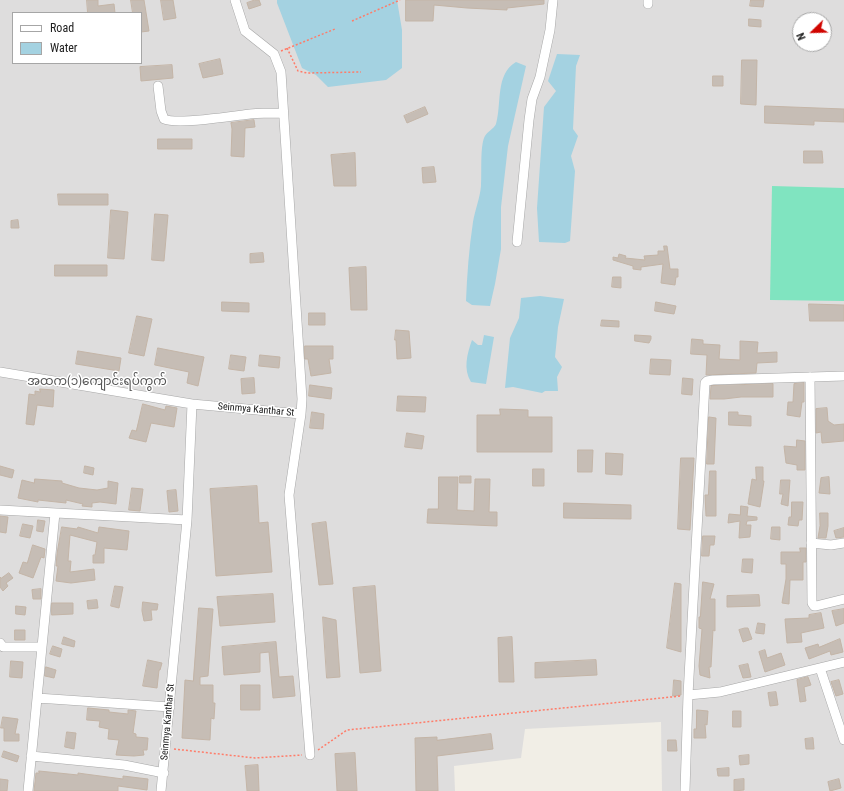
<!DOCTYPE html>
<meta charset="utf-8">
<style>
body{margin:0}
#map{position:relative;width:844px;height:791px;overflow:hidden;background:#f1eee6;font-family:"Roboto Condensed",sans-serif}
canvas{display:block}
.legend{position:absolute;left:12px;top:12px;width:130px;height:52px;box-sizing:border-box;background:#fff;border:1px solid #a6a6a6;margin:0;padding:5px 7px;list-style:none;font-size:12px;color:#202020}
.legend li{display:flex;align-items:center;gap:8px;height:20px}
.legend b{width:20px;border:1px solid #a6a6a6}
.north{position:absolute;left:792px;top:12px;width:40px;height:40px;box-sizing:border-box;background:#fff;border:1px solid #a6a6a6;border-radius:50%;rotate:247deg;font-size:11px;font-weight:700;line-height:16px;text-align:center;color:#202020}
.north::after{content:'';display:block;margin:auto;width:14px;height:18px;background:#d00500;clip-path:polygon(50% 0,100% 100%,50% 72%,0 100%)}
</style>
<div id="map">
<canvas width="844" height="791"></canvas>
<ul class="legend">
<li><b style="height:5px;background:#fff"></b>Road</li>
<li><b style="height:11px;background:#a4d2e1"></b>Water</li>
</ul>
<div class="north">N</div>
</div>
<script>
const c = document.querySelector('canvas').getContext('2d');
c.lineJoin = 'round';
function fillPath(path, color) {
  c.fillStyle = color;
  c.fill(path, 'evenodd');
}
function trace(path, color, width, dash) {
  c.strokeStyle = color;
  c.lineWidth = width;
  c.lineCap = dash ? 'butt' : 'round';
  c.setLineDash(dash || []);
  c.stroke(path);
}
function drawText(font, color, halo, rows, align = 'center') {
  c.font = font + ' "Roboto Condensed","Noto Sans Myanmar",sans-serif';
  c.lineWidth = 3;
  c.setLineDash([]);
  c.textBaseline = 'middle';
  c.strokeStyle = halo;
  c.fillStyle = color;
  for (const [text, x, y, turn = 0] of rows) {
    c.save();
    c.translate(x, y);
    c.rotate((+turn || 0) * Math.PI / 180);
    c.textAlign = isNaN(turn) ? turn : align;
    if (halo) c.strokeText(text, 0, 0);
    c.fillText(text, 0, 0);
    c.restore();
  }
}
const residential = new Path2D(`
 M0,0H844V791H662L661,722L525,729L521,758L454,766L455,791H0ZM13,13H141V63H13ZM800,20H824V44H800Z`);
const pitch = new Path2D(`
 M772,186L844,188V301L770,300Z`);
const water = new Path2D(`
 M277,0H397L402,30V68L386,80L328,87L316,75L302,68L277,3Z
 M557,54L580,55L576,66L573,129L578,136L571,156L575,171L570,241L565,243L539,242L537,208L544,107L556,91L548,81Z
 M516,62L526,66L508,146L501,207V249L495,284L490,306L472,305L466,301C467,275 469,248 473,222C475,210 480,198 481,186C482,173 480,149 484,138C486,132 494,129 496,124C502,104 495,74 516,62Z
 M540,296L564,299L558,327L555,357L562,367L557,377L558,391H545L542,393L513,387L505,388L510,338L519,318L521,298Z
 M484,335L494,337L486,384L471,382C463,369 467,354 472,340L478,345H482Z`);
const building = new Path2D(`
 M87,0H98V6L114,4L115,13H88Z
 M131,0H144L149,31L141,32V13H133Z
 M161,0H173L176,18L164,20Z
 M255,0H259L261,5L249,9L247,3Z
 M406,0H544V4L507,8V10L467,8L434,5L433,21H406Z
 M751,0H764L763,7L750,6Z
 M749,19L761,20V27L749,26Z
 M220,59L223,74L203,78L199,64Z
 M742,60H757L756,105L741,104Z
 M172,65L173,78L141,81L140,67Z
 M713,76H723V86H713Z
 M765,106L844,109V122L814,121V125L765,123Z
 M425,107L428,114L407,123L404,116Z
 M254,120L255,127L245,128L244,157L231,156L232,129L231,123Z
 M158,139H192V149H158Z
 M804,151H822L823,163H804Z
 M355,153L356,186H334L331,155Z
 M434,167L436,182L423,183L422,168Z
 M58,194H108V205H59Z
 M111,210L128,212L124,259L108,258Z
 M155,214L168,215L164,261L152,260Z
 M18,220L19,228H11V221Z
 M664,246H667L670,269H678V277H676L675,285L661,283L663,264L641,267V270L633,269V266L613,260V257L618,258L619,254L626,256L625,258L645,260L644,256L658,255V251H664Z
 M263,253L264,262L250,263V254Z
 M55,265H107V276H55Z
 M366,267L367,310H351L349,268Z
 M613,277H621V288L612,287Z
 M222,302L249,303V312L222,311Z
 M656,302L676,306L674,314L655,311Z
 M809,304L844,305V321H810Z
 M309,313H325V325H309Z
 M137,316L152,319L144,356L129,353Z
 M602,320L619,321V327L601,326Z
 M396,330L409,331L411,358L397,359L396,340H395Z
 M635,335L651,336V339L649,343L635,341Z
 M692,339L703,340V344L720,345L719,359L740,360V341L758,342L757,353L777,352V362L757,363L756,373L706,375L707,355L691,354Z
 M305,346H333V359H329L331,373L311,376L308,359H305Z
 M158,348L204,357L198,386L187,383L189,372L155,365Z
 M78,351L121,358L119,371L76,364Z
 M231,355L246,357L244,371L229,369Z
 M260,355L280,357L279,368L259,366Z
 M651,359L671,360L670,375L650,374Z
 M254,378L255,393L242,394L241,379Z
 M683,378L693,379L692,395L682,394Z
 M804,383V402H802L800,417L787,415L788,402H793L794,384Z
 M773,384V397H741L724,399H710L711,386Z
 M310,385L332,388L331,399L309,396Z
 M40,389L54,390L53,407L37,405L34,425L26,424L29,394L35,395V391L40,392Z
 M398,396L426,397L425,412L397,411Z
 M143,404L165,410L166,406L177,408L174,427L151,423L146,442L129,438L132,430L136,431Z
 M827,408L828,421L834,425L844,424V441L822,443L821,432L816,433V409Z
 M500,409L528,410V417H552V452H477V415H500Z
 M312,412L324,414L323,429L310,428Z
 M729,412H738V415L751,416V426L729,425Z
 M709,417L716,418L714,464H707Z
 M407,433L424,436L422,449L405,447Z
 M797,440L805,441V470H797V465L786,463L784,446L796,447Z
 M578,450H593L592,472H578Z
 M606,453L623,454L622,475L606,474Z
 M681,458H694L690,530L678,529Z
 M0,466L14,470L12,478L0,475Z
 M85,466L94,468L93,475L84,473Z
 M756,467H763V481H764L760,507L748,504L752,479L756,480Z
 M533,469H544V486H533Z
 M710,471H716V516H706L705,495H708Z
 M460,476H471V483H460Z
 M439,477H458L457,510L474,511L475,479H490L489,512H497V526L427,523L428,509H438Z
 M829,477L830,494L819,493L821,478Z
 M35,479L62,481V483L79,488L97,490L108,488V481L118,483L116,504L100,502L92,503V507L82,506L83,504L66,500V503L38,500V502L18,498L22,480L34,483Z
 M781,480H790L788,506L781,504L783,494H780Z
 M257,486L259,523L268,522L272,572L216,576L210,489Z
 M132,488L143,489L140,511L129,510Z
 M176,490L178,511L169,512L167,491Z
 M792,502H803L802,520H799L798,526L788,525L789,517H791Z
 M564,503L631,505V519L564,518Z
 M741,506L748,507L747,516L757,517V520L747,521L746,525H751L750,537L739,538L740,521L728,523L729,514L740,515Z
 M820,513H828V526L826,538H818L820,526Z
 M0,516L8,517L6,533L0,532Z
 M38,520L45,521L43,532L37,531Z
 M326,522L333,584L319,585L312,524Z
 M23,524L33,526L30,538L20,536Z
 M62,527L77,529L78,527L98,533L99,527L129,531L127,550L104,548V563H93V555H95L97,542L70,535L68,561H71L70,572L94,569L95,580L71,583L56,581L58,566H56L57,554Z
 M772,527H780V540L771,539Z
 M844,528V537L836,538L834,531Z
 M703,536H715L714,545H710L709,556H702Z
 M33,545L45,549L44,558L41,557L33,578L19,573L23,562L27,563Z
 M800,548H806V562H803V580H790L789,604L782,603L786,579V564H781V552H800Z
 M743,559H753L752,573L742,572Z
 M9,573L13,578L6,583L8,586L3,591L0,587V577L1,578Z
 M703,582L714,584L710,599H715V631L713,630L711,667H709L710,678L700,675L699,666L702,629L699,628V617H700Z
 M675,583L681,584V652L667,648Z
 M115,586L123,587L119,608L111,606Z
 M375,586L381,671L360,673L353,588Z
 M41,589V599H33L32,590Z
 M273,594L275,622L220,626L217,597Z
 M759,595L760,606L727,607V596Z
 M97,600L98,608L88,609L87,601Z
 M143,602L158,604L157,610H151L152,620L144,621L142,611Z
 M52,603H73V614L52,615Z
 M16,606L26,607L25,615L16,614Z
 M199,608L213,609L208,676L200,677V685H213V703H215L214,719L211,718L210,740L182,738L185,680L193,681Z
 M844,609V623L836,626L832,611Z
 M821,613L824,628L801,633L802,642L787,643L785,619L809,618V615Z
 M323,617L336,620L340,677L327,678Z
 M758,623L765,624L764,634L756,633Z
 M745,628H748L752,639L743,642L739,630Z
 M15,630H25V640H15Z
 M64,637L75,641L74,647L62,644Z
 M512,637L514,682H499L498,638Z
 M840,639L843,652L831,655L830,651L809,659L805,648L818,644L819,647Z
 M276,642L279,677L293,676L295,696L273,698L269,652L260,653V672L224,675L222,647Z
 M53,646L62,649L60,657L50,654Z
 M765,650L767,658L781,653L785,665L765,672L759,652Z
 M148,660L162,663L160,670H159L157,688L143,686Z
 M596,660L597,675L535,678V663Z
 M11,661L23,662L22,678L10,677Z
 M748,664L751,677L743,678L739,666Z
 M46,667L56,670L54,678L45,676Z
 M808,677L811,685L804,687L806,701L800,702L797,680Z
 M674,680L681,681V695L673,696Z
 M839,680L843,694L836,696L831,682Z
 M241,685H260V710H241Z
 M776,692L778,705L770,706L768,693Z
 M88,708L109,710V712L128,714V710L136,711L133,733L136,734V737L148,738L147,750H143L144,755L134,756L116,755L119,740L108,739L109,729L99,727L100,721L87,720Z
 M697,710L708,711L707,725L705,724L706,738H694V729H696Z
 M733,711H741V727H733Z
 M3,717L18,719L15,734H19V741H4V728H1Z
 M67,732L76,733L74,749L65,747Z
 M491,734L493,749L437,756L438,791H416L415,738L437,737V740Z
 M813,738L814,749H806L805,739Z
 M668,740H676L677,751H668Z
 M4,751L19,756L17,762L2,757Z
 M355,753L357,791H337L335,754Z
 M749,755V764L740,765L739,756Z
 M258,765L259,791H247L245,766Z
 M729,768V776H718L717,769Z
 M39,771L78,775V773L85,774L123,779V776L148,779L147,790L118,786V791H34L36,773H39Z
 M0,779L8,780L7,791H0Z
 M744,779V790L734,791V780Z
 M839,779L841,788L830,791L828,782Z`);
const path = new Path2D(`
 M352,21L400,0
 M287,48L298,71L307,73L361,72
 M281,51L335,29
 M174,749L255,758L302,755
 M318,750L347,730L681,696`);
const minor = new Path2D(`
 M648,4V0
 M158,86L161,111L164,119C177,125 233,116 250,114C261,113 272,113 283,113
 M517,242L529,120L532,99L540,77L550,30L553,0
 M0,372L192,404
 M810,377L812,603L814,606H816L844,599
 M301,414L289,495L310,755
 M0,510L187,520
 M811,543L831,545L844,543
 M0,643L3,647H42
 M820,668L844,740
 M688,695L720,692L844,662
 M37,698L170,707
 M31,756L124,765L164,773
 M28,791L55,513
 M161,791L187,520L192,404L301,414L302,399L281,72L274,54L245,31L235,0
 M685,791L688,695L705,383L707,381L713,380L844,376`);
const streetNames = [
 ["Seinmya Kanthar St",256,410,5],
 ["Seinmya Kanthar St",168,722,-85]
];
const quarterNames = [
 ["အထက(၁)ကျောင်းရပ်ကွက်",97,382]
];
fillPath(residential, '#dedddd');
fillPath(pitch, '#80e4c0');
fillPath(water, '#a4d2e1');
fillPath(building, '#c6bdb5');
trace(building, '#c4b5a7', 1);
trace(minor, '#a7a7a7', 10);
trace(path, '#ff7c69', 1.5, [2, 2]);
trace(minor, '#fff', 9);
drawText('10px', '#202020', '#fff', streetNames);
drawText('12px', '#535353', '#fff', quarterNames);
</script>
